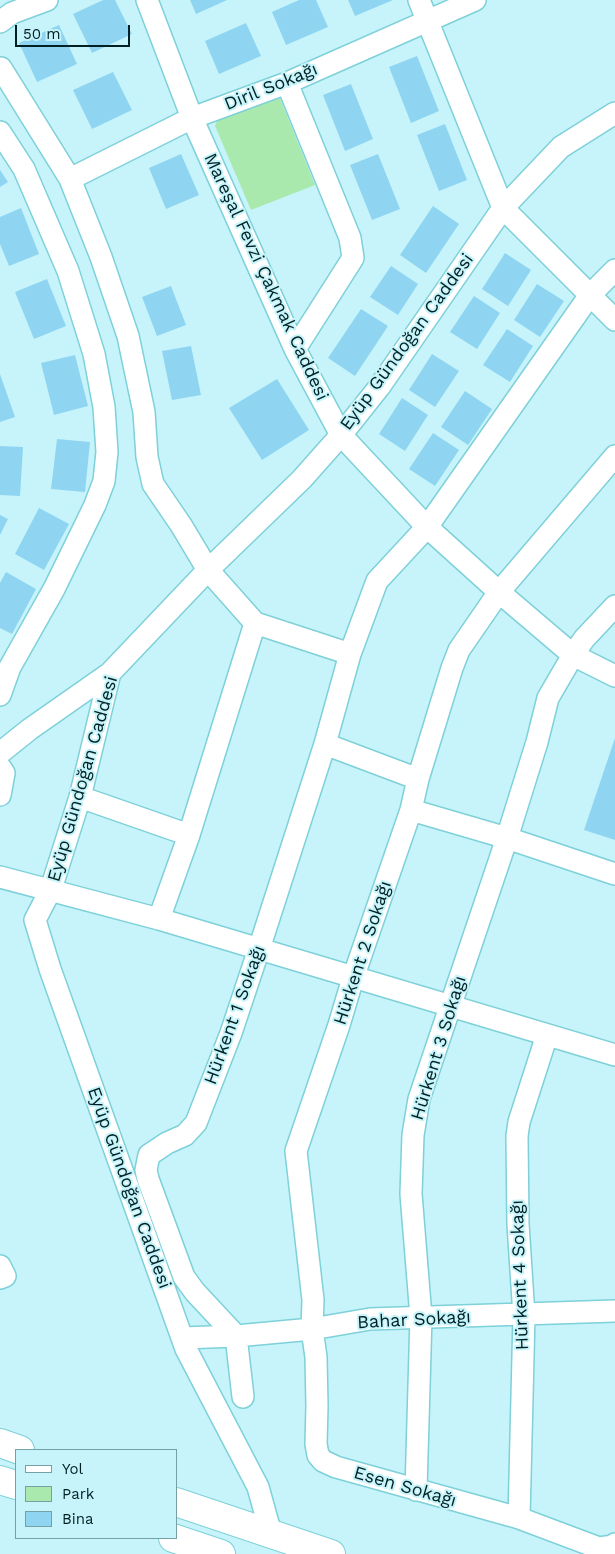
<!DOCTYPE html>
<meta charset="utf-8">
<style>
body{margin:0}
#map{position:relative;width:615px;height:1554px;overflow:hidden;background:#c6f4fa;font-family:"Work Sans",sans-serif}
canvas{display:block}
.legend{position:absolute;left:15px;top:1449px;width:162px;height:90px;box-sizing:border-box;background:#c6f4fa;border:1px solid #77a0a4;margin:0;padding:6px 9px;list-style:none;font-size:15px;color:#002124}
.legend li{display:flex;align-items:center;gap:10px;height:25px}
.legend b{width:25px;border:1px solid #77a0a4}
.scale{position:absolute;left:15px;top:25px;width:115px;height:22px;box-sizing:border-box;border:2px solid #002124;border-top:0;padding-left:6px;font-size:15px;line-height:18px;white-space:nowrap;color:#002124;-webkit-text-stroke:4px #c6f4fa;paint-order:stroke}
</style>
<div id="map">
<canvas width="615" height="1554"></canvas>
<ul class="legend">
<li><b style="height:6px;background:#fff"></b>Yol</li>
<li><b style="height:14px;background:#aae9ad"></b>Park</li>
<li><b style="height:14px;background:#8fd5f2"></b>Bina</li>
</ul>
<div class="scale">50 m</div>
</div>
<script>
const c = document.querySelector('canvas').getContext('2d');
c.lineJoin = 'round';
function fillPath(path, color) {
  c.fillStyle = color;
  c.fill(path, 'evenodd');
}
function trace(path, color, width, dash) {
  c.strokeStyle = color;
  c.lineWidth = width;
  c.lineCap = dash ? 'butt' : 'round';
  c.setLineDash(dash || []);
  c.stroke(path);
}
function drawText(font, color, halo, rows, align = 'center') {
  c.font = font + ' "Work Sans",sans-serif';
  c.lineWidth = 4;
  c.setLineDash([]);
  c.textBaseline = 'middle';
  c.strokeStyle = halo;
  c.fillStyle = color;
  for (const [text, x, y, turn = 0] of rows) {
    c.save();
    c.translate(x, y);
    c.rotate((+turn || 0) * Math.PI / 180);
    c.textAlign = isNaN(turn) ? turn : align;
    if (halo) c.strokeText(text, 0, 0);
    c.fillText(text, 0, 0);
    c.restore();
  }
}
const green = new Path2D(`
 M277,91L315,185L251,210L215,126L219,116Z`);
const building = new Path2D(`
 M103,0H115L132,34L92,53L73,14Z
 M190,0H227L196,14Z
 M299,0H316L328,27L286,45L272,12Z
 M348,0H393L355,16Z
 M246,23L261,56L219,74L205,41Z
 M59,25L77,64L37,82L19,43Z
 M417,56L439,111L411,123L389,67Z
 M113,72L132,110L92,129L73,90Z
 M351,84L373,139L345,151L323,95Z
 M445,124L467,180L439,191L417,135Z
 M181,154L199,195L166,209L149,168Z
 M378,154L400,209L372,220L350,165Z
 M0,170L8,182L0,187Z
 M433,206L459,224L426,273L400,255Z
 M21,208L39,254L9,266L0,244V217Z
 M505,253L531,270L508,306L482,289Z
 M391,266L418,284L398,315L370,297Z
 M47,279L66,326L34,339L15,292Z
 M537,284L564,301L540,337L514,320Z
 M171,286L186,325L157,336L142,297Z
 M474,296L500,313L477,349L450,332Z
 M361,309L388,326L355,376L328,358Z
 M507,329L533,346L510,382L483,365Z
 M191,346L201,395L172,400L162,351Z
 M432,354L459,371L435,407L409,390Z
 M75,355L88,406L54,415L41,363Z
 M0,374L15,417L0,422Z
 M277,379L309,430L262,460L229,408Z
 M465,391L492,409L468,445L441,427Z
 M402,398L428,415L405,451L379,434Z
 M433,433L459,450L435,486L409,469Z
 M57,439L90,442L85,492L51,489Z
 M0,446L23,447L20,496L0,495Z
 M39,508L69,524L44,570L15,554Z
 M0,515L8,519L0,535Z
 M6,572L36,589L12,634L0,628V583Z
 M615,738V840L584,830Z`);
const minor = new Path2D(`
 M147,0L192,118L295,349L341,435L427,527L499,592L573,655L615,676
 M419,0L503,208L615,320
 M0,22L12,13L47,0
 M1,68L70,179L101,257L128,336L144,412L147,457L153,484L181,525L208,570L255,623L350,654
 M287,83L350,238L353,258L295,349
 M0,132L24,169L68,271L94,354L104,407L107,452L104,481L95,505L54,589L10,667L0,695
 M70,179L192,118L287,83L475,0
 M615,456L499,592L459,650L452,668L418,779L411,810L353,978L339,1025L296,1151L313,1300L312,1329L316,1357L317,1406L316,1444L318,1455L323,1461L336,1467L519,1518L599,1548L614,1546L615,1544
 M325,744L418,779
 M0,753L30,729L110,673
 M0,767L4,773L0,795
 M80,797L189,835L255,623
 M411,810L507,838L615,874
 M0,877L159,919L615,1055
 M159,919L189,835
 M0,1266L5,1276L0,1278
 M183,1338L236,1336L312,1329L370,1319L615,1311
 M243,1397L236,1336L195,1292L184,1277L148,1179L146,1170L149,1155L167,1143L185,1135L196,1123L231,1033L259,949L325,744L350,654L377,581L427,527L590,295L615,270
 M416,1490L421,1317L411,1194L413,1135L419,1099L507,838L537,742L548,698L573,655L584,639L615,606
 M519,1518L524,1316L518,1224L517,1136L519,1122L547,1035
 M271,1534L258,1487L186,1349L50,969L35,920L51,889L80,797L110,673L208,570L302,479L341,435L380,386L503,208L561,147L615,113`);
const highway = new Path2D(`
 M0,1443L20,1450
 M0,1480L16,1485
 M176,1502L331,1554
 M173,1538L221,1554`);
const streetNames = [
 ["Diril Sokağı",271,87,-22],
 ["Mareşal Fevzi Çakmak Caddesi",266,277,65],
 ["Eyüp Gündoğan Caddesi",407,342,-54],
 ["Eyüp Gündoğan Caddesi",83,779,-74],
 ["Hürkent 2 Sokağı",363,953,-72],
 ["Hürkent 1 Sokağı",235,1015,-70],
 ["Hürkent 3 Sokağı",439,1048,-73],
 ["Eyüp Gündoğan Caddesi",129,1188,70],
 ["Hürkent 4 Sokağı",520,1275,-92],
 ["Bahar Sokağı",414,1320,-3],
 ["Esen Sokağı",405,1487,16]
];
fillPath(green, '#aae9ad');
fillPath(building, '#8fd5f2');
trace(minor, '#7ed0d9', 24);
trace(highway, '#7ed0d9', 30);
trace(minor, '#fff', 21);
trace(highway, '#fff', 28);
drawText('18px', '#002124', '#c6f4fa', streetNames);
</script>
